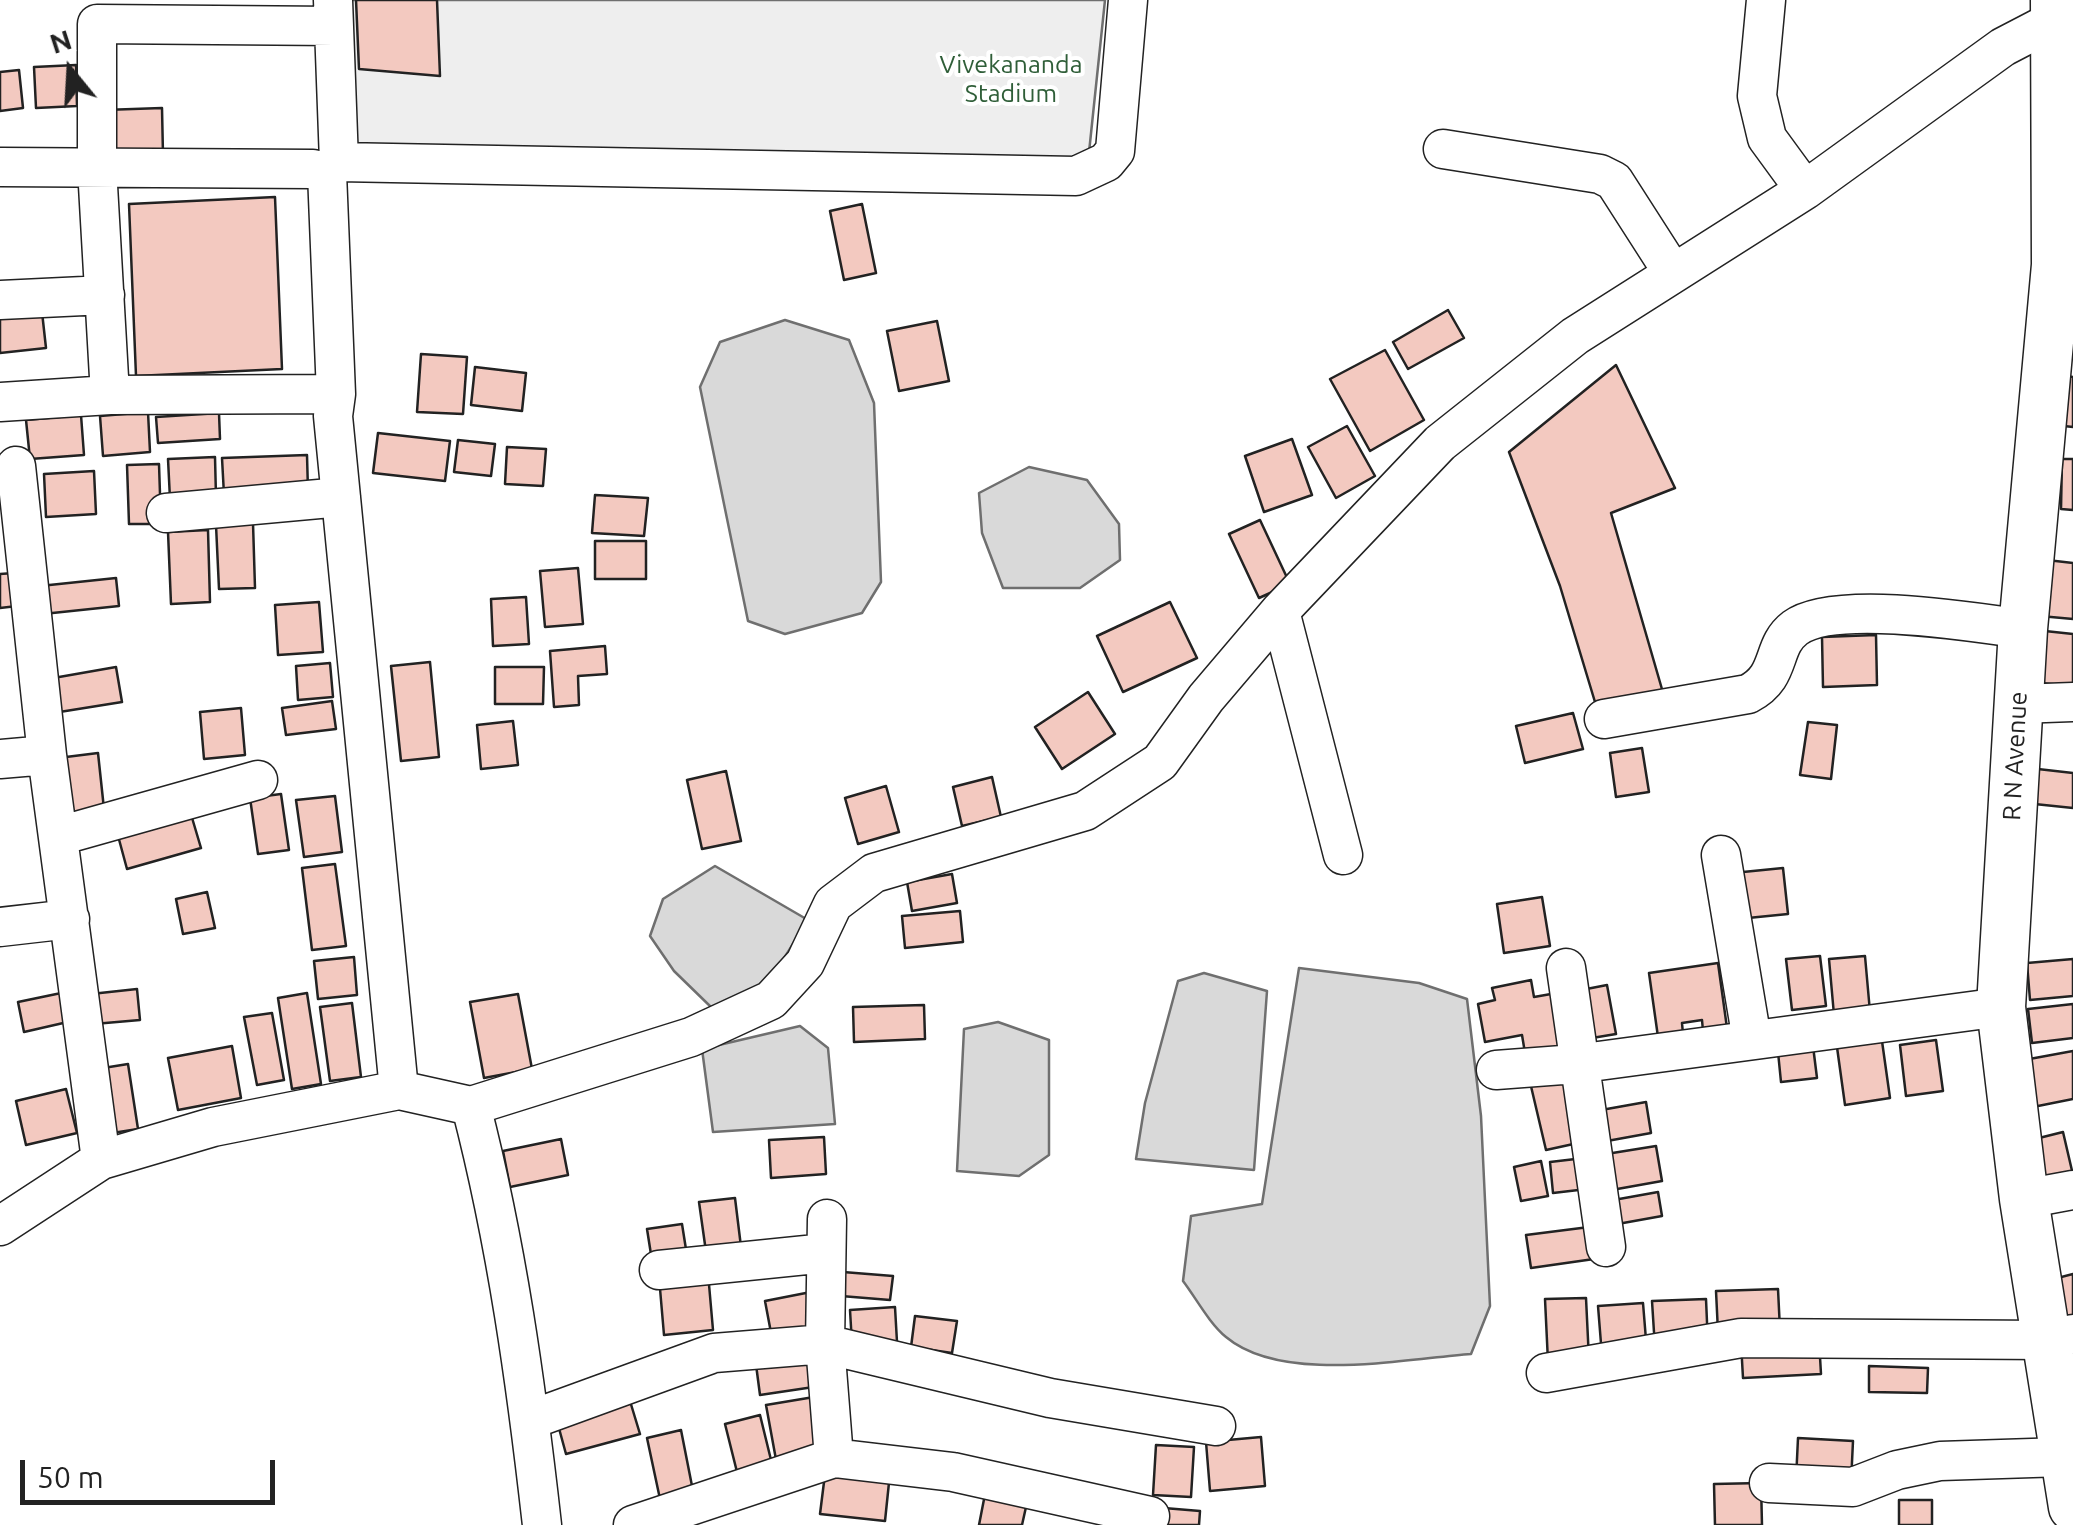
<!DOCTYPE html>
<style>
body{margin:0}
#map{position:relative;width:2073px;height:1525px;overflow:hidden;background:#fff;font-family:Ubuntu,sans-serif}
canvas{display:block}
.north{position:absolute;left:20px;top:20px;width:100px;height:100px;-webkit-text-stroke:8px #fff;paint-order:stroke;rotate:342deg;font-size:28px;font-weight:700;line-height:40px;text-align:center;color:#222}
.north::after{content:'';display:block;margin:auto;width:35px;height:45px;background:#222;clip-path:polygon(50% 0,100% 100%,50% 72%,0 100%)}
.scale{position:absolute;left:20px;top:1460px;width:255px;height:45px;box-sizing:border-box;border:5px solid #222;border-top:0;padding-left:12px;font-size:30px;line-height:35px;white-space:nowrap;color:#222;-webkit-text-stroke:8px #fff;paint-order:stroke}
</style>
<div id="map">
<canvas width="2073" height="1525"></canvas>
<div class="north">N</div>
<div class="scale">50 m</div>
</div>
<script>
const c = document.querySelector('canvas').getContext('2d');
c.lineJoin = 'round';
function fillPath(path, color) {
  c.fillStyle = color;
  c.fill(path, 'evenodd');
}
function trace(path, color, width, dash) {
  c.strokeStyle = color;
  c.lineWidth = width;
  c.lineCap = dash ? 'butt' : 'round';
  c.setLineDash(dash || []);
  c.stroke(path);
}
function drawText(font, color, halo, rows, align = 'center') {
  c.font = font + ' Ubuntu,sans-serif';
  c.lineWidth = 8;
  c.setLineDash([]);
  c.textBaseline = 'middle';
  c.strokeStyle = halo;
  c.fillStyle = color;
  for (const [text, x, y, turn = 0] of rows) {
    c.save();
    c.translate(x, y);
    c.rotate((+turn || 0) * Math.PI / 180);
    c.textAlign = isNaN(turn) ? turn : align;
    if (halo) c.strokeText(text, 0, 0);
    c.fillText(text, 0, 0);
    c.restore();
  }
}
const green = new Path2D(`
 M341,0H1105L1088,162L346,152Z`);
const water = new Path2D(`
 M785,320L849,340L874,403L881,582L862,613L785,634L748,621L700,387L720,342Z
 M1029,467L1087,480L1119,524L1120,560L1080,588H1003L982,533L979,493Z
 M715,866L808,920L766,987L712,1008L674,971L650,936L663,899Z
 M1299,968L1419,983L1467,999L1481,1116L1490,1306L1471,1354C1403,1359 1282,1384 1226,1337C1209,1323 1196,1298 1183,1281L1191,1216L1262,1204Z
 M1204,973L1267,991L1254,1170L1136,1159L1145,1103L1178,981Z
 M998,1022L1049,1040V1155L1019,1176L957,1171L964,1029Z
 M800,1026L828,1048L835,1124L713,1132L702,1049Z`);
const building = new Path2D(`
 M356,0H437L440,76L359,69Z
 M76,65L77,106L36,108L34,67Z
 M19,70L23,108L0,111V72Z
 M162,108L163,155L104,157V110Z
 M275,197L282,369L136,376L129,204Z
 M862,204L876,273L844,280L830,211Z
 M1448,310L1464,338L1408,369L1393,342Z
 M42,312L46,348L0,353V317Z
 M937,321L949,381L899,391L887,331Z
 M1385,350L1424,420L1370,451L1330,379Z
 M421,354L467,357L463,414L417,412Z
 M1616,365L1675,488L1611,513L1666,703L1598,712L1560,586L1509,452Z
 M475,367L526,373L522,411L471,405Z
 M2052,374L2073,377V427L2046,424Z
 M148,412L150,452L103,456L100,416Z
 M219,413L220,439L158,443L156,417Z
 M81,415L84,455L30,459L26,420Z
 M1347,426L1375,476L1336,498L1308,447Z
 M378,433L450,441L445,481L373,473Z
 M1292,439L1312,495L1264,512L1245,456Z
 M458,440L495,444L491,476L454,472Z
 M507,447L546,449L543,486L505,484Z
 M307,455L308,491L224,495L222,458Z
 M215,457L216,497L170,499L168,459Z
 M2062,459H2073V510L2061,509Z
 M159,464L161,524H129L127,465Z
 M94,471L96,514L46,517L44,474Z
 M595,495L648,498L644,536L592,533Z
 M1260,520L1290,584L1259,598L1229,534Z
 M253,523L255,588L219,589L216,525Z
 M208,530L210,602L171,604L168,532Z
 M595,541H646V579H595Z
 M2047,560L2073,563V619L2040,616Z
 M578,568L583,624L545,627L540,571Z
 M14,573L17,606L0,608V574Z
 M116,578L119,606L43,614L40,586Z
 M526,597L529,644L493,646L491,599Z
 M319,602L323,652L278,655L275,605Z
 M1170,602L1197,658L1123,692L1097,636Z
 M2045,631L2073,634V686L2040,683Z
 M1876,635L1877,685L1823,687L1822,637Z
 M605,646L607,674L578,676L579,705L554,707L550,651Z
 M430,662L439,757L401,761L391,666Z
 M330,663L333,697L298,700L296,666Z
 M116,667L122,702L47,714L42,680Z
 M495,667H544L543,704H495Z
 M1088,692L1115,734L1062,769L1035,727Z
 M332,701L336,729L286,735L282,708Z
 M241,708L245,755L204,759L200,712Z
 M1573,713L1583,749L1525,763L1516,726Z
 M513,721L518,765L481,769L477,725Z
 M1808,722L1837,725L1831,779L1800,775Z
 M1642,748L1649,792L1616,797L1610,753Z
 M98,753L104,809L64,814L58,758Z
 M2029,768L2073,773V808L2025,803Z
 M726,771L741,841L702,849L687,780Z
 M992,777L1001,817L962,826L953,787Z
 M886,786L899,832L858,844L845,798Z
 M281,794L289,850L258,854L250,798Z
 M335,796L342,852L304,857L296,800Z
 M190,811L201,848L127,869L117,832Z
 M335,864L346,946L312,950L302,868Z
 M1783,868L1788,914L1738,919L1733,873Z
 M952,874L957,903L912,911L907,882Z
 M207,892L215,928L183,934L176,899Z
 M1542,897L1550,946L1504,953L1497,904Z
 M960,911L963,942L905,948L902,916Z
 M1820,956L1826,1006L1792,1010L1786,959Z
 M1865,956L1870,1012L1834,1015L1829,959Z
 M354,957L357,995L318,999L314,961Z
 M2073,959V996L2030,1000L2027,963Z
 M1718,963L1727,1028L1703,1031L1702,1020L1682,1023L1683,1034L1658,1037L1649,973Z
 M1531,980L1534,997L1551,994L1561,1046L1525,1053L1522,1035L1485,1042L1478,1004L1495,1000L1492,988Z
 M1607,985L1616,1034L1580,1040L1571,992Z
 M137,989L140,1020L94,1024L91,994Z
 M66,992L72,1021L24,1032L18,1002Z
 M307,993L321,1084L292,1089L278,998Z
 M518,994L532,1069L484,1078L470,1002Z
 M352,1003L361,1077L330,1081L320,1007Z
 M2073,1004V1038L2032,1043L2028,1009Z
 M924,1005L925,1039L854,1042L853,1007Z
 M272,1013L284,1080L257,1085L244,1017Z
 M1881,1034L1890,1098L1845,1105L1836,1040Z
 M1812,1038L1817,1078L1781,1082L1777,1042Z
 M1936,1040L1943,1091L1906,1096L1900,1045Z
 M232,1046L241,1098L178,1110L168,1058Z
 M2073,1051V1099L2033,1107L2024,1060Z
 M128,1064L138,1129L106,1134L97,1069Z
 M1562,1074L1578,1143L1546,1150L1530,1082Z
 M66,1089L77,1133L26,1145L16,1101Z
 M1646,1102L1651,1133L1596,1143L1590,1112Z
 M2063,1132L2073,1175L2042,1187L2031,1140Z
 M824,1137L826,1174L771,1178L769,1140Z
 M561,1139L568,1175L510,1187L503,1151Z
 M1656,1146L1662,1181L1606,1191L1600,1155Z
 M1584,1158L1587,1189L1553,1193L1550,1162Z
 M1541,1161L1548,1196L1521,1201L1514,1167Z
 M1658,1192L1662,1216L1612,1225L1608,1201Z
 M735,1198L742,1255L707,1259L699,1202Z
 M682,1224L688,1262L653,1267L647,1229Z
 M1597,1226L1601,1258L1531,1268L1526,1235Z
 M843,1272L893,1276L890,1300L841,1296Z
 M708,1273L713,1330L664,1335L659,1277Z
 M2073,1274V1328L2046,1281Z
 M1778,1289L1780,1330L1718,1332L1716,1291Z
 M816,1291L824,1328L772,1338L765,1301Z
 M1586,1298L1589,1360L1548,1362L1545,1299Z
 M1706,1299L1708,1345L1655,1348L1652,1301Z
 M1643,1303L1647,1352L1602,1356L1598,1306Z
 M895,1307L897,1342L852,1344L850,1310Z
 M915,1316L957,1321L952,1353L911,1347Z
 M1819,1340L1821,1374L1743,1378L1741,1343Z
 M821,1348L827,1385L760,1395L755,1357Z
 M1869,1366L1928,1368L1927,1393L1869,1392Z
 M820,1396L831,1455L777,1465L766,1405Z
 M630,1401L640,1434L566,1454L557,1421Z
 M760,1415L772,1464L737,1472L725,1424Z
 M681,1430L693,1491L660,1499L647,1438Z
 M1261,1437L1265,1486L1210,1491L1206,1442Z
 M1798,1438L1853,1441L1851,1483L1796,1480Z
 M1156,1445L1194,1447L1191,1497L1153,1495Z
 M826,1466L890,1473L885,1521L820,1514Z
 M1761,1483L1762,1525H1715L1714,1484Z
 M986,1489L1028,1498L1022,1525H979Z
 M1899,1500H1932V1525H1899Z
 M1164,1508L1200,1511L1199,1525H1163Z`);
const minor = new Path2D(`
 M333,0L339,162L327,173L336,394L333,416L399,1090L471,1106C507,1245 526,1383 542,1525
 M1766,0L1757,96L1767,138L1805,190
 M1443,149L1600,174L1614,181L1673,273
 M339,162L1076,176L1106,162L1115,151L1128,0
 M0,167L313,169L327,173
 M0,300L105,295
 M110,395L97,168V24L334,26
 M0,402L110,395L336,394
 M16,466L47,755L101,1160
 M166,513L341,497
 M1280,611L1343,855
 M2018,704L2073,702
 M1604,719L1748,694C1783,676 1770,647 1795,628C1834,599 1974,622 2023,629
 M0,759L47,755
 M59,836L258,780
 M1721,855L1752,1040
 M0,927L70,919
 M1566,968L1606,1247
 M1496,1070L1576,1064L2001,1007
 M471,1106L691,1037L771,1000L805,963L833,904L874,873L1085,811L1160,762L1206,698L1280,611L1440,443L1575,336L1805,190L2003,47L2053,21
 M2024,1199L2073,1190
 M827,1219L825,1344L834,1458
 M0,1226L101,1160L213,1127L399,1090
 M659,1270L826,1253
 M1546,1373L1741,1338L2047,1340L2073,1334
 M530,1420L714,1353L825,1344L1050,1398L1216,1426
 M1769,1483L1853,1487L1897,1470L1940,1461L2063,1457
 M633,1525L834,1458L953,1472L1150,1516`);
const major = new Path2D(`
 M2055,0L2056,265L2023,629L2001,1007L2024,1199L2073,1507`);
const parkNames = [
 ["Vivekananda",1011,65],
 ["Stadium",1011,94]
];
const streetNames = [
 ["R N Avenue",2015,756,-87]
];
fillPath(green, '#eee');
trace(green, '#6f6f6f', 2.5);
fillPath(water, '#d9d9d9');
trace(water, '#6f6f6f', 2.5);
fillPath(building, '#f3c9c0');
trace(building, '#222', 2.5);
trace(minor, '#222', 41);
trace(major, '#222', 51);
trace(minor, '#fff', 38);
trace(major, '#fff', 48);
drawText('25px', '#2f5e38', '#fff', parkNames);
drawText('25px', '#222', '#fff', streetNames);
</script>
